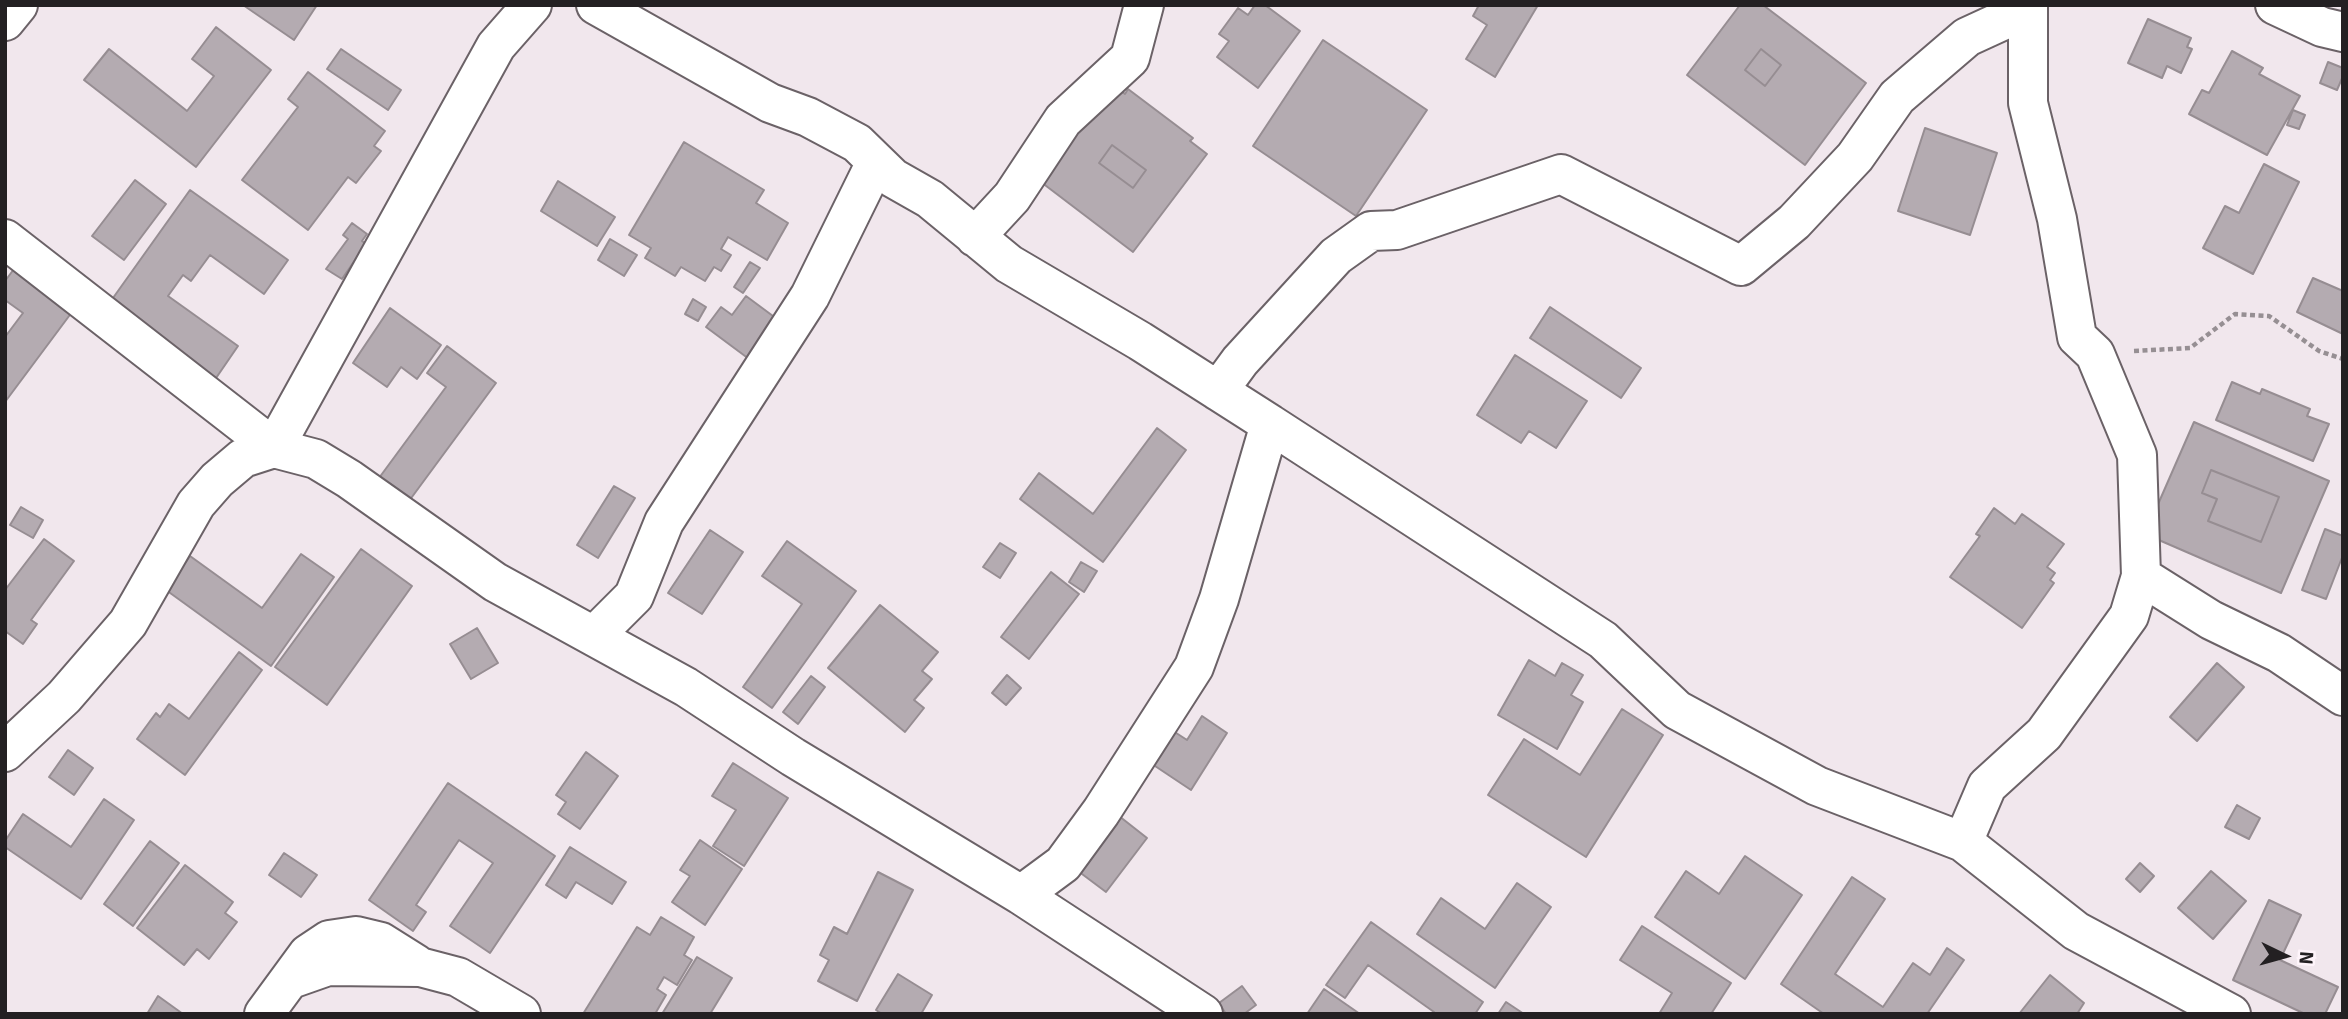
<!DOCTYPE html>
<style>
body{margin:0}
#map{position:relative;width:2348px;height:1019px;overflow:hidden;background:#f1e7ed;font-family:Signika,sans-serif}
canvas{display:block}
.frame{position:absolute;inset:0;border:7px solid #232022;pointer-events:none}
.north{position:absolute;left:2250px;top:921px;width:70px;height:70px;-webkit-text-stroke:5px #fef4fa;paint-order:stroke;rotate:95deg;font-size:19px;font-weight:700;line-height:28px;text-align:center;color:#232022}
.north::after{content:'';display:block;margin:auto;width:24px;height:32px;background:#232022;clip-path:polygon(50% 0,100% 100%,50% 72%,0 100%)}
</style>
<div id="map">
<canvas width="2348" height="1019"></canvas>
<div class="frame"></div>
<div class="north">N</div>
</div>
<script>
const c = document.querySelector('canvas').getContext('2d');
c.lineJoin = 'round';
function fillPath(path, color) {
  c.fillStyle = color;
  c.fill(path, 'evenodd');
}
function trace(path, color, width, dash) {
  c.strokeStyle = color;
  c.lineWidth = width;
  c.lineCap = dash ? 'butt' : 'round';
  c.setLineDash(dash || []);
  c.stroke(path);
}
const building = new Path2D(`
 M243,5H317L294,40Z
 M1255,5H1265L1300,31L1258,88L1217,57L1229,41L1219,34L1238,8L1248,15Z
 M1479,5H1538L1495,77L1466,59L1487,25L1473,16Z
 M1740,5H1763L1866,83L1805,165L1687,75ZM1761,49L1781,65L1765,86L1745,70Z
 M2148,19L2191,38L2187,47L2192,49L2181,73L2167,66L2162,78L2128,63Z
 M216,27L271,70L196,167L84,80L109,49L187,111L214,76L192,59Z
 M1323,40L1427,110L1356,216L1253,146Z
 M341,49L401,90L388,110L327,69Z
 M1761,49L1781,65L1765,86L1745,70Z
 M2232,51L2263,68L2259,74L2300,96L2267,155L2189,114L2202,90L2209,93Z
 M2328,62L2343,68V76L2337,90L2320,83Z
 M308,72L385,131L374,146L381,151L356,183L348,177L308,230L242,180L298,107L288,99Z
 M1110,82L1125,94L1128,89L1193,138L1190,141L1207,154L1133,252L1037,179ZM1112,145L1146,170L1133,188L1099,163Z
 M2293,110L2305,115L2299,129L2287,125Z
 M1925,128L1997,153L1970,235L1898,211Z
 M684,142L764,190L756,203L788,223L767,260L728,237L721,249L731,255L721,271L714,267L705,281L681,267L675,276L645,258L651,248L629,235Z
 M1112,145L1146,170L1133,188L1099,163Z
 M2264,164L2299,182L2253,274L2203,248L2225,206L2239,213Z
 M135,180L166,204L124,260L92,236Z
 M558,181L615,217L597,246L541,211Z
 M190,190L288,260L264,294L210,255L191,281L183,275L168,296L238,346L214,381L108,305Z
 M352,223L367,234L362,241L366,244L342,279L326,269L348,239L343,235Z
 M610,239L637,255L624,276L598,260Z
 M20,261L78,304L5,402V337L23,313L5,300V281Z
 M750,262L760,268L743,293L734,287Z
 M2313,278L2343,291V334L2297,312Z
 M746,296L777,319L749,359L706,327L721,307L732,315Z
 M693,299L706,307L698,321L685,314Z
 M1550,307L1641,368L1621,398L1530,338Z
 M390,308L441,345L417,379L401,367L387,387L353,363Z
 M447,346L496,383L409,501L379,478L446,387L427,373Z
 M1515,355L1587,401L1556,448L1529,431L1521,443L1477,415Z
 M2232,382L2260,394L2262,389L2310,409L2307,416L2329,424L2313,461L2216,420Z
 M2194,422L2329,481L2281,593L2145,534ZM2211,470L2279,497L2261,542L2208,521L2217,499L2202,493Z
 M1157,428L1186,450L1103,562L1020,499L1039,473L1093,514Z
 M2211,470L2279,497L2261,542L2208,521L2217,499L2202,493Z
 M614,486L635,498L598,558L577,545Z
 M21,507L43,520L33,538L10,525Z
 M1994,508L2015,524L2022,514L2064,544L2047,567L2055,573L2050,580L2054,583L2022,628L1950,577L1980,536L1976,534Z
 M2325,529L2343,536V555L2326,599L2302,590Z
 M710,530L743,552L702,614L668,593Z
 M44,539L74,561L31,620L37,624L23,644L5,631V590Z
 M787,541L856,591L772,708L743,687L802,604L762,576Z
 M1000,543L1016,553L1000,578L983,567Z
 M361,549L412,586L327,705L275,667Z
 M301,554L334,577L271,666L166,590L190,556L262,608Z
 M1081,562L1097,571L1084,592L1069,582Z
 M1051,572L1079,594L1029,659L1001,637Z
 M880,605L938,652L922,671L932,679L914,700L924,708L905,732L828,668Z
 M477,628L498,663L471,679L450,644Z
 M239,652L262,670L185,775L137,739L156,713L160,717L169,704L189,719Z
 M1529,660L1555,676L1562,663L1583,675L1571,695L1583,702L1557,749L1498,715Z
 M2217,663L2244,687L2197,741L2170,717Z
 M1007,675L1021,688L1006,705L992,693Z
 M811,676L825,687L798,724L783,712Z
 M1622,709L1663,735L1586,857L1488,795L1524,739L1580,775Z
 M1202,716L1227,733L1191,790L1146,760L1167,727L1187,740Z
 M68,750L93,768L74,795L49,777Z
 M586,752L618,776L580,829L558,814L566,802L556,795Z
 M733,763L788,798L744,866L713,846L736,810L712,796Z
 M448,783L555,856L490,953L450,926L493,863L459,840L416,905L426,912L413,931L369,900Z
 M104,799L134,820L81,899L5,847V841L23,814L71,847Z
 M2237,805L2260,818L2249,839L2225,827Z
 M1119,816L1147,838L1106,892L1078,871Z
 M700,840L742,869L705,925L672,902L690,876L680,870Z
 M150,841L179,863L133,926L104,904Z
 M570,847L626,882L612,904L576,882L566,898L546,885Z
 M284,853L317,875L301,897L269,875Z
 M1745,856L1802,895L1745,979L1655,917L1686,871L1719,894Z
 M2140,863L2154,876L2140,892L2126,879Z
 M185,865L233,902L225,913L237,922L209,959L197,949L184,965L137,928Z
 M2211,871L2246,901L2213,939L2178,908Z
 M878,872L913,890L857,1001L818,981L829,960L820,955L834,927L847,934Z
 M1852,877L1885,899L1835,974L1883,1007L1913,963L1930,975L1947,948L1964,960L1927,1014H1824L1781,984Z
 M1517,883L1551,907L1495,988L1417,934L1441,898L1485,929Z
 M2269,900L2301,915L2280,960L2338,987L2325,1014H2305L2233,980Z
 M661,917L694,937L684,955L692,960L677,985L664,977L657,989L666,995L655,1014H583L637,927L650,935Z
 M1371,922L1483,1002L1475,1014H1432L1434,1012L1368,965L1345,998L1326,985Z
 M1642,926L1731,983L1711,1014H1659L1672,993L1620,960Z
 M697,957L732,978L710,1014H662Z
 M898,974L932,995L921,1014H882L876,1010Z
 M2050,975L2084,1003L2077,1014H2019Z
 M1242,986L1256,1005L1244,1014H1226L1219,1003Z
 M1324,989L1360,1014H1307Z
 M158,996L183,1014H147Z
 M1506,1002L1524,1014H1498Z`);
const path = new Path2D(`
 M2134,351L2190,348L2235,314L2269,316L2319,351L2343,359`);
const minor = new Path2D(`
 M596,5L770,103L808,117L857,143L893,178L930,199L1009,264L1140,341L1270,424
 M2275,5L2322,27L2343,32
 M5,21L18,5
 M975,237L1012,197L1063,120L1130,58L1144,5
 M5,239L274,448L496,46L532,5
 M1218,391L1240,361L1336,256L1371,231L1397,230L1561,174L1741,266L1794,222L1855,157L1897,97L1967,37L2028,9
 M2141,576L2211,620L2279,653L2343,696
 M594,636L634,596L664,522L810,296L876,162
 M5,752L64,697L128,623L196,504L217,480L243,458L274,448L316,459L349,479L495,582L686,687L793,757L1021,895L1203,1014
 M1963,842L1987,786L2044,734L2129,616L2141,576L2137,455L2095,354L2077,337L2057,219L2028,103V5
 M1021,895L1063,864L1101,812L1194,667L1219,599L1270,424L1603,640L1677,710L1817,786L1963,842L2076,931L2231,1014
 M291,979L328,966L420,967L458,977L521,1014
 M264,1014L308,954L329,940L356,936L381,942L416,964`);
fillPath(building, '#b4abb1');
trace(building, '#968d92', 2);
trace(minor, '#6b6267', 42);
trace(path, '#968f93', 4.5, [5, 3.5]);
trace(minor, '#fff', 38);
</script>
